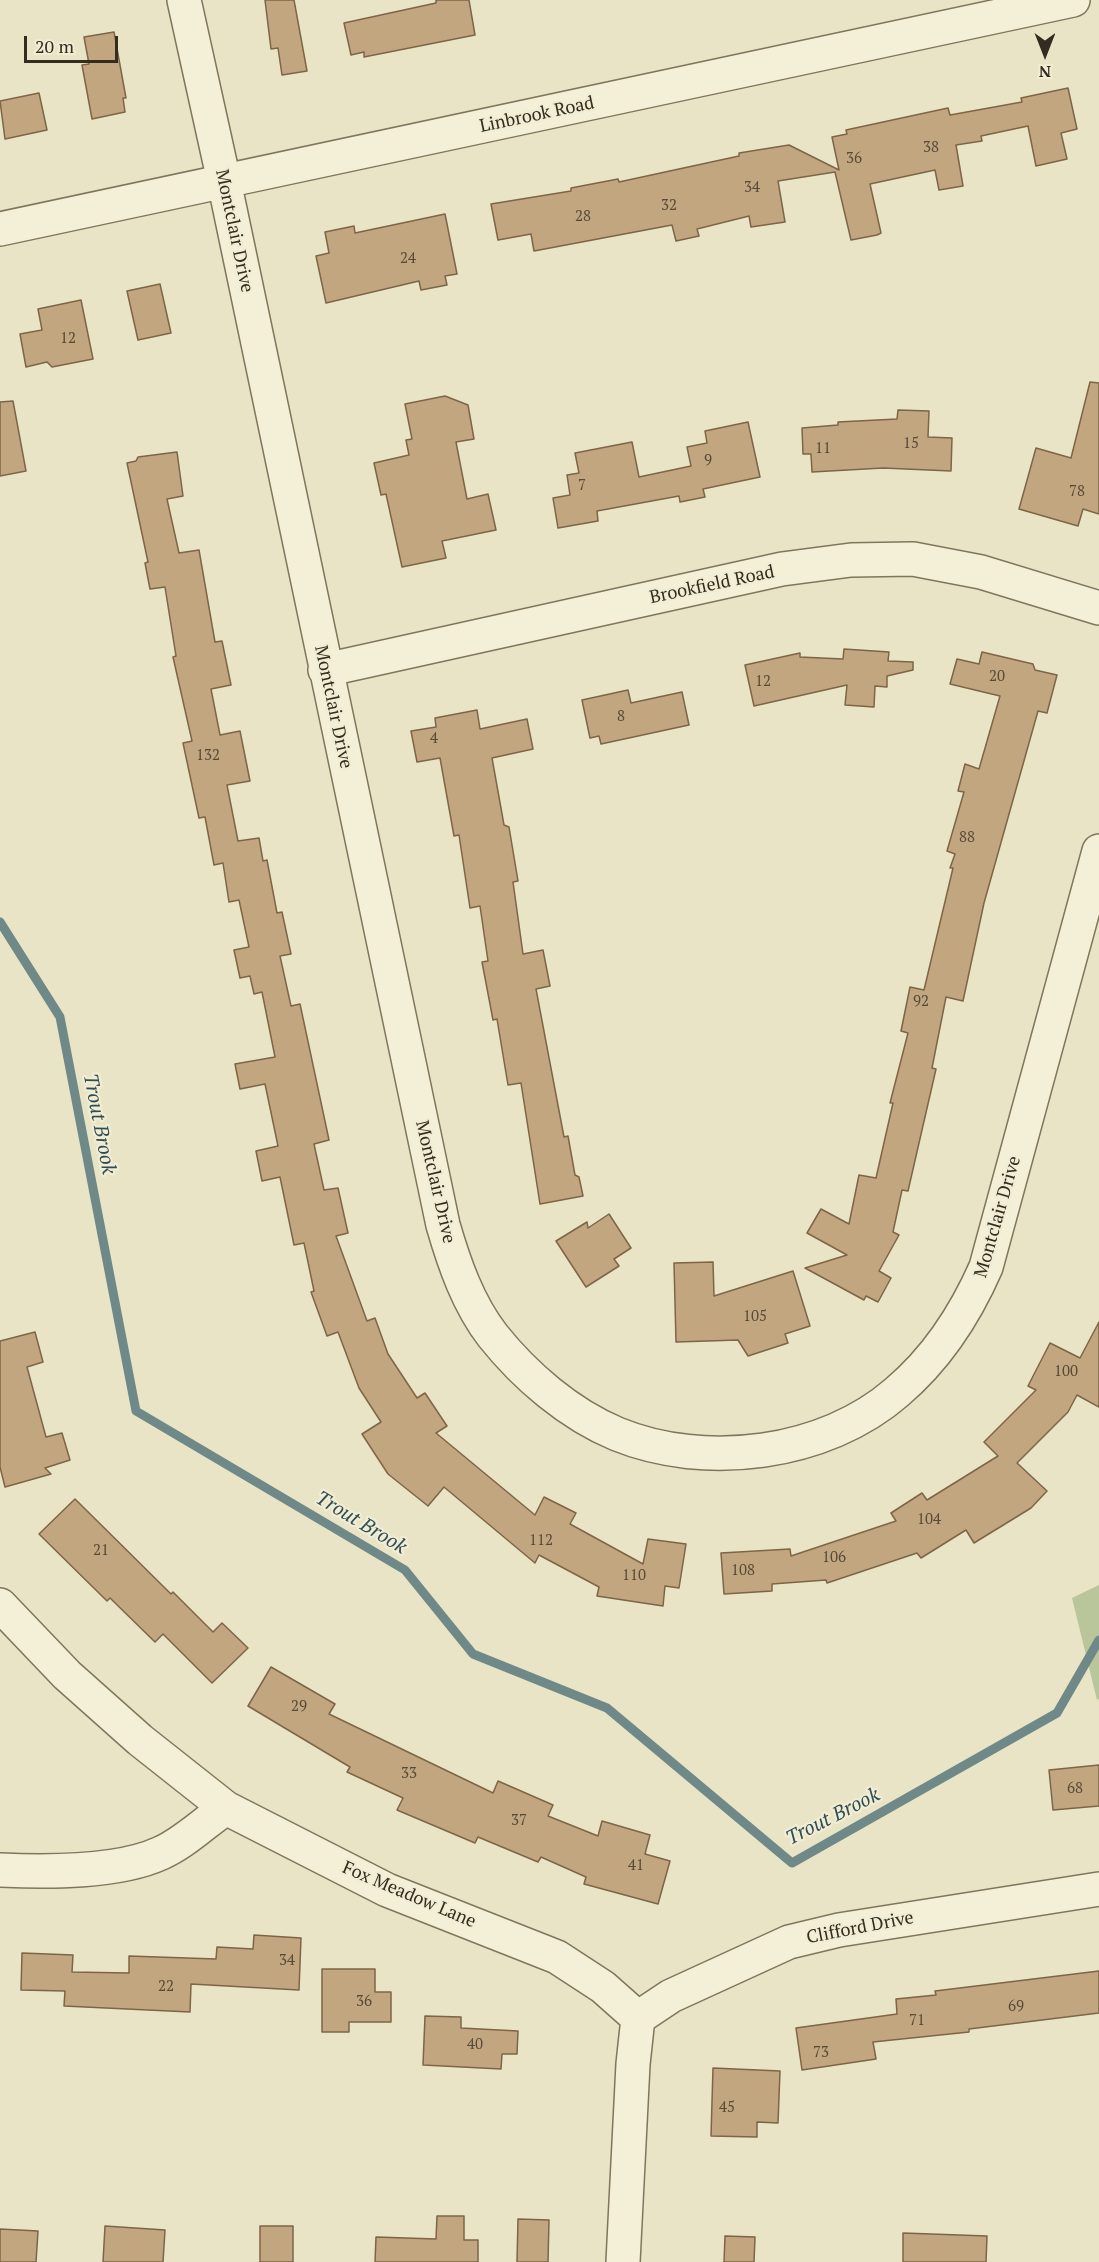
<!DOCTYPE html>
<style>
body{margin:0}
#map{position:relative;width:1099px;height:2262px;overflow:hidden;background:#e8e4c5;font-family:"PT Serif",serif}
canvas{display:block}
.north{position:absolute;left:1015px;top:24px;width:60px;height:60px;-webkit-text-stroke:4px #f1edd4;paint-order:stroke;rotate:180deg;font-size:16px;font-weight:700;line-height:24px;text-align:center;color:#332c1f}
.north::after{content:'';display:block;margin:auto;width:21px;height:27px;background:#332c1f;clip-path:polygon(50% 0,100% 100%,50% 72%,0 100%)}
.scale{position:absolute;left:24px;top:36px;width:94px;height:27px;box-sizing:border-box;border:3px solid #332c1f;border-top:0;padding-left:8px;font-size:18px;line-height:21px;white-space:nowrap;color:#332c1f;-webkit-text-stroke:4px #f1edd4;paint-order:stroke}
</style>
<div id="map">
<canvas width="1099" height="2262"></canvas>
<div class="north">N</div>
<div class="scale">20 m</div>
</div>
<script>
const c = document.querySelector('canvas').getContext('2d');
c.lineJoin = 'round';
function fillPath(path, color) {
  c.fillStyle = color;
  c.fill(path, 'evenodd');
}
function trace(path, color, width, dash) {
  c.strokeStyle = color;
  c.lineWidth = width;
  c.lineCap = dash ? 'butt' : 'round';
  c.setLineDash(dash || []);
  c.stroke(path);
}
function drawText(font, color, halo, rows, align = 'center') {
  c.font = font + ' "PT Serif",serif';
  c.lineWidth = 4.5;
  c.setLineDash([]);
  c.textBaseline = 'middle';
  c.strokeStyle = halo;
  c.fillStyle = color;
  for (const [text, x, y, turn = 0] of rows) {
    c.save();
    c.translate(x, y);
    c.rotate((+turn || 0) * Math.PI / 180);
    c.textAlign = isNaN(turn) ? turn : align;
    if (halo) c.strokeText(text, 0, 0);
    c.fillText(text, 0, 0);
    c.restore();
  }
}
const green = new Path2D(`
 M1099,1585V1699L1097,1700L1072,1598Z`);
const stream = new Path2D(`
 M0,922L60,1017L136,1411L405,1570L473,1654L607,1708L792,1863L1057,1713L1099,1640`);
const building = new Path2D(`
 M265,0H294L307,71L282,75L278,48L271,49Z
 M436,0H469L475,35L364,57V52L351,55L344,23L436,3Z
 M114,32L126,98H123L125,112L92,119L82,65L89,64L84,37Z
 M1068,88L1077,129L1061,133L1067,159L1036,166L1028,126L981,136L982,141L956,145L963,186L939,190L935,170L870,184L881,233L877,235L851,240L835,172L778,181L785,222L751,227L749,216L697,229L699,236L676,241L672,225L534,251L531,234L498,240L491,204L571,191V188L618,179L619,182L739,156V153L789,145L839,170L832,137L847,134L846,130L948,108L950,115L1022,102L1021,98Z
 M39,93L47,130L5,139L0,101Z
 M445,214L457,274L445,276L447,285L421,290L419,281L326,303L316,256L329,253L325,232L354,226L355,233Z
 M160,284L171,333L138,340L127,291Z
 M81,300L93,359L52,367L47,362L26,367L20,334L42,330L38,309Z
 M1090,382L1099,383V514L1083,509L1078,526L1019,509L1036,448L1071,458Z
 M445,396L468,405L474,439L456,442L467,499L488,494L496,530L442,541L446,558L402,567L386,494L381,495L374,463L409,455L406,440L412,439L405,404Z
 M13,401L26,471L0,476V402Z
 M898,410L929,411L928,437L952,438L951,471L883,468L812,472L811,454H803L802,428L838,425V422L897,419Z
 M748,422L760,477L703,489L705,497L680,502L679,496L597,511L598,521L558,528L553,498L570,495L567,475L579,473L575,453L632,442L639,477L691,466L687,447L707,443L705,431Z
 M177,452L183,496L167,499L179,553L199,550L215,642L222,641L231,685L211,689L220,735L240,731L250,781L227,785L238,841L259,838L263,861L267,860L277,913L282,912L291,954L280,956L291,1006L300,1004L329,1140L314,1144L324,1190L338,1188L348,1233L336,1236L367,1321L375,1318L388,1354L417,1398L425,1393L447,1426L436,1433L535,1515L544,1497L576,1513L570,1524L643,1564L648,1539L686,1544L679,1588L665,1586L663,1606L597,1596L599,1587L539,1555L535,1563L444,1487L428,1506L388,1474L362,1434L381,1422L359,1388L338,1332L327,1336L311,1292L314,1291L304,1243L294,1245L280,1177L262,1181L256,1151L278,1146L265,1084L240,1089L235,1064L275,1057L262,992L254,994L250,976L240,978L234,950L249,947L239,900L229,902L223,863L214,865L205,817L199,818L183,743L192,741L173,657L176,656L165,587L150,589L145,563L148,562L127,463L136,461L138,457Z
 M844,649L889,652L888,661L913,662V670L887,676V687L875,686L874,707L845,705L847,685L754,706L745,665L800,653V657L843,659Z
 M982,652L1033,664L1035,670L1057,675L1047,713L1038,711L984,903L963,1001L946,997L932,1068L936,1069L908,1191L902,1190L893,1232L899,1235L879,1271L891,1278L878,1302L866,1296L864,1300L805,1268L847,1255L807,1233L821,1209L849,1224L859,1175L876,1178L893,1103H890L908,1033L901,1031L910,987L924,990L953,868H950L955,854L947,851L964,792L958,791L965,764L979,769L1000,696L950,684L957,659L979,664Z
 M628,690L631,703L682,692L689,725L601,744L599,736L590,738L582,700Z
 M477,710L480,729L527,719L533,749L492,758L504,825L509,827L518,881L513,882L523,954L543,950L550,986L536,989L564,1137L568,1136L575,1175L579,1177L583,1196L540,1204L521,1083L508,1085L497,1019L493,1020L482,962L488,961L480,906L470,908L459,835L454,836L440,758L417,762L411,731L436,727L435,718Z
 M609,1214L631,1248L614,1259L619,1266L586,1287L556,1241L587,1222L588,1228Z
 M713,1262L714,1296L793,1271L810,1326L785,1334L788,1343L748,1356L738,1340L676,1342L674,1263Z
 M1099,1322V1407L1077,1395L1068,1412L1017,1463L1047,1491L1031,1508L974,1543L966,1530L921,1558L917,1553L827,1583L826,1580L772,1584V1591L724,1594L721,1553L790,1549L791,1556L896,1521L891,1513L922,1493L927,1500L998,1456L984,1442L1036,1390L1028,1386L1050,1343L1080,1358Z
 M35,1332L43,1362L27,1367L46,1437L62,1433L70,1460L45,1468L51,1474L5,1487L0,1467V1341Z
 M75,1499L171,1594L173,1592L213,1632L222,1623L248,1648L212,1683L163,1634L155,1642L110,1598L107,1601L39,1534Z
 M271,1667L335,1704L329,1714L493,1793L498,1781L553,1805L548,1816L598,1836L602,1821L650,1835L645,1854L670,1861L658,1904L584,1884L586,1877L541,1857L538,1862L478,1837L475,1843L397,1810L403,1798L347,1772L350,1767L248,1706Z
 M1099,1765V1806L1053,1810L1049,1770Z
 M254,1935L301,1938L299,1990L191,1984L190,2012L64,2006L65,1991L21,1990L22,1953L73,1955L72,1972L129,1973V1956L216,1959L217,1947L253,1949Z
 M322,1969H375V1992H391V2022H349V2032H322Z
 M1099,1971V2013L969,2029V2032L873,2042L876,2059L802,2070L796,2028L897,2014L896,1999L936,1995L935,1991Z
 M425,2016L461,2017V2028L518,2031L517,2054H502L501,2069L423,2065Z
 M713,2068L780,2071L778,2123L757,2122V2137L711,2136Z
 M437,2216H464V2240H478V2262H375L376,2237L436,2239Z
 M518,2219L549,2220L548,2262H517Z
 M105,2226L165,2230L163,2262H103Z
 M260,2226H293V2262H260Z
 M0,2229L38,2231L36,2262H0Z
 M903,2233L987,2236L986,2262H903Z
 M725,2236L755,2237L754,2262H724Z`);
const minor = new Path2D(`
 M184,0L224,181L443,1225C454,1263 468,1304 493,1336C525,1376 569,1414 617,1434C705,1470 825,1455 897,1392C937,1358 965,1315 986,1267L1099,851
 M0,229L1073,0
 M325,670L782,569L851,560L913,559L981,572L1099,608
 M0,1605L67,1675L140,1740L226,1808L387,1890L557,1957L603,1987L638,2018
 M0,1870C47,1872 118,1873 161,1853C184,1843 205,1822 226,1808
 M638,2018L671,1996L789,1942L839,1930L1099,1889
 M623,2262L633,2064L638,2018`);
const numberNames = [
 ["38",931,148],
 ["36",854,159],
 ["34",752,188],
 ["32",669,206],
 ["28",583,217],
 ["24",408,259],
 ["12",68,339],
 ["15",911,444],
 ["11",823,449],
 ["9",708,461],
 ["7",582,486],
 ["78",1077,492],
 ["20",997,677],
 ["12",763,682],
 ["8",621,717],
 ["4",434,739],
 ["132",208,756],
 ["88",967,838],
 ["92",921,1002],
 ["105",755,1317],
 ["100",1066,1372],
 ["104",929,1520],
 ["112",541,1541],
 ["21",101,1551],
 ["106",834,1558],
 ["108",743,1571],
 ["110",634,1576],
 ["29",299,1707],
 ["33",409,1774],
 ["68",1075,1789],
 ["37",519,1821],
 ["41",636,1866],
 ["34",287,1961],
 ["22",166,1987],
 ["36",364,2002],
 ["69",1016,2007],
 ["71",917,2021],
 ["40",475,2045],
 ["73",821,2053],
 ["45",727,2108]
];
const streetNames = [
 ["Linbrook Road",537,115,-12],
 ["Montclair Drive",234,231,78],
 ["Brookfield Road",712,585,-12],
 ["Montclair Drive",333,707,78],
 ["Montclair Drive",435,1182,77],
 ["Montclair Drive",998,1217,-74],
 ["Fox Meadow Lane",409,1895,23],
 ["Clifford Drive",860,1928,-11]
];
const waterNames = [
 ["Trout Brook",99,1124,79],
 ["Trout Brook",361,1523,31],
 ["Trout Brook",833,1817,-27]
];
fillPath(green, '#b9c59a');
trace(stream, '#6e8987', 9);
fillPath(building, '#c2a680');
trace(building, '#7d6546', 1.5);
trace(minor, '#81765d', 36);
trace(minor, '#f4f0d7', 33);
drawText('15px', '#574a37', null, numberNames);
drawText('18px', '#332c1f', '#f1edd4', streetNames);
drawText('italic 20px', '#304d51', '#f1edd4', waterNames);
</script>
